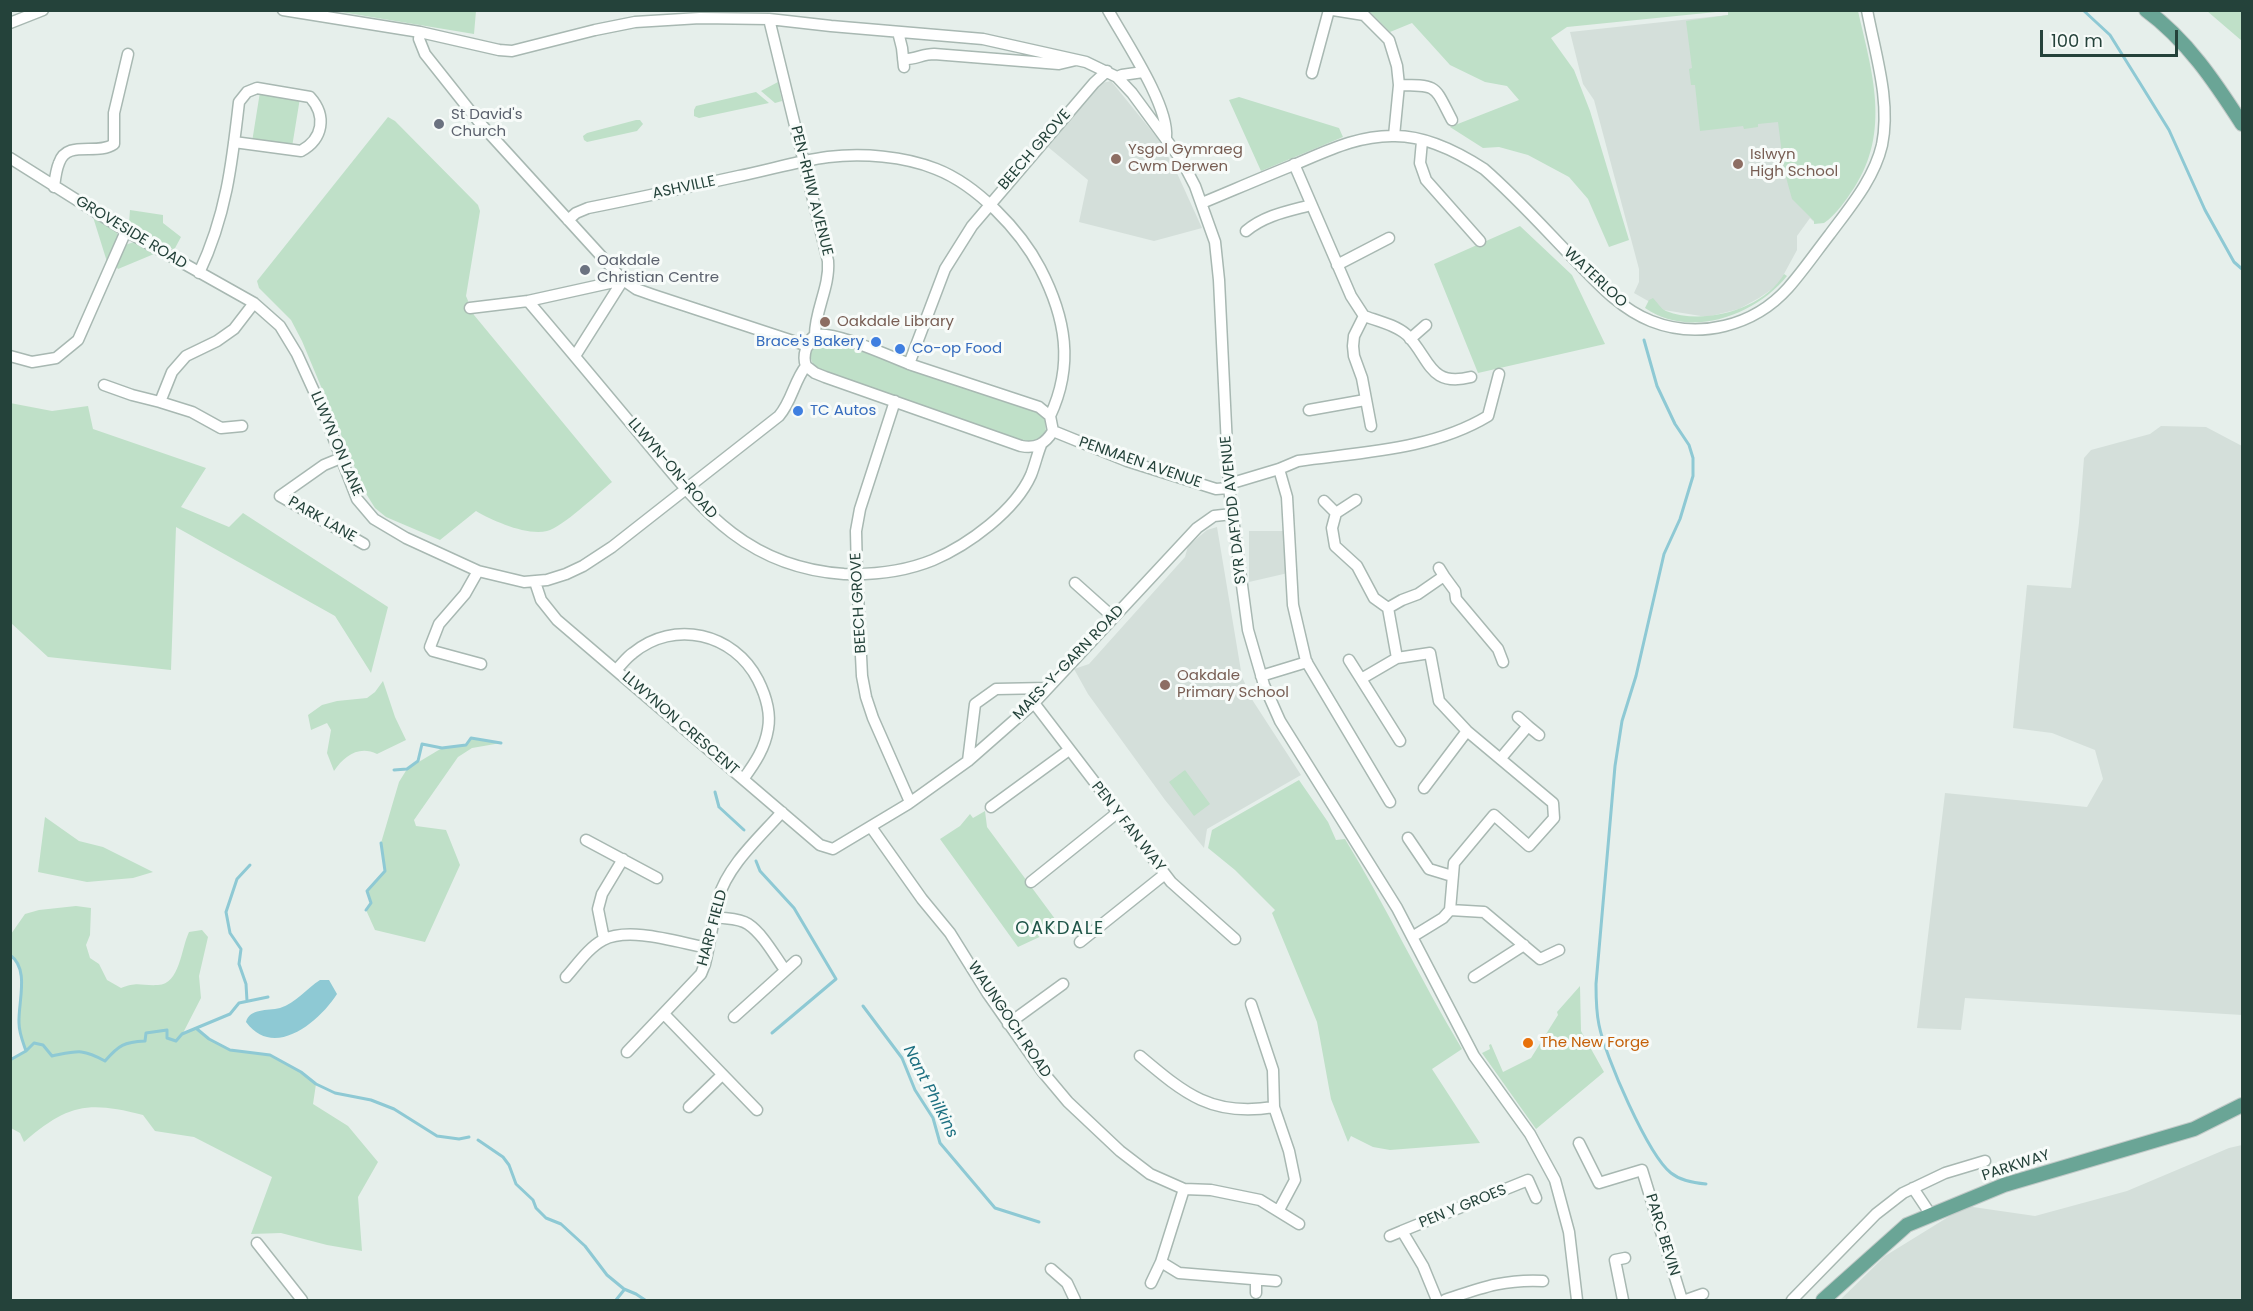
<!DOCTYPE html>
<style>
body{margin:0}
#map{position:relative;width:2253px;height:1311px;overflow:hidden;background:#e6efeb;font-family:Poppins,sans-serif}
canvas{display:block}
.frame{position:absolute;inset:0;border:12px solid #24423a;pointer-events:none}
.scale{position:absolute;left:2040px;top:30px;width:138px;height:27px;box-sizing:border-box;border:3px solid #24423a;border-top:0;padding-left:8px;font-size:18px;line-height:21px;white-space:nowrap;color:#24423a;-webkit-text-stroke:4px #f7fbf9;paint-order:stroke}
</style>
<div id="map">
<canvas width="2253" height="1311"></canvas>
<div class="frame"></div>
<div class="scale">100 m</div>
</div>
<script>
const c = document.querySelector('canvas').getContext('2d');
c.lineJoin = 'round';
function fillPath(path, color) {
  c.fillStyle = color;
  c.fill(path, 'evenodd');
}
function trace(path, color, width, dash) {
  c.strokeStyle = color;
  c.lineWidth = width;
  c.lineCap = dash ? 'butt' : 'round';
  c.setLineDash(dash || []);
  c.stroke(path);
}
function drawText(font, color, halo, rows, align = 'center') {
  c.font = font + ' Poppins,sans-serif';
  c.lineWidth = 6;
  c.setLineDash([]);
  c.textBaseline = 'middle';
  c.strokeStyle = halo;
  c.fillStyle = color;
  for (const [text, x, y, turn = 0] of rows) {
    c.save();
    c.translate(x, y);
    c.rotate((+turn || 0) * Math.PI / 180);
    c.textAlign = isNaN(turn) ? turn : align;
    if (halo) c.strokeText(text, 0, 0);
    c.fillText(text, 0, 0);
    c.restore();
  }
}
const built = new Path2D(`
 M1770,10L1814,222L1810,218L1797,236V250L1778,285L1759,298L1739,309L1707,317L1664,310L1634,293L1639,282V269L1594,100L1583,84L1570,32L1728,15V11Z
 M1111,81L1159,140L1176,171L1202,228L1154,241L1079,222L1088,180L1048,147L1102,83Z
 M2161,426L2206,427L2242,446V1015L1965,998L1961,1030L1917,1028L1945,793L2087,807L2103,779L2095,750L2052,733L2013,728L2027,585L2071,588L2079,523L2084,458L2091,450L2150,434Z
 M1217,527L1242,677L1253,701L1301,775L1207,829L1204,848L1165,800L1088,694L1074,669L1089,664L1185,557L1188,546L1207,530Z
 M1249,531H1286L1288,573L1249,582Z
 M2242,1145V1300H1840L1885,1256L1966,1206L2035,1216L2127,1191L2229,1148Z`);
const green = new Path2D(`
 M335,11H476L474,34Z
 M1369,11H1726L1567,27L1551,38L1574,70L1590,111L1629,240L1609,247L1588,199L1569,177L1528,155L1499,147L1483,148L1450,127L1519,100L1507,86L1485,82L1450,65L1412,23L1390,32Z
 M1728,11H1858C1872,72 1891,131 1854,188C1846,200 1836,215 1824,223L1814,224V221L1792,199L1784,170L1778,122L1758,124V127L1744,129L1743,126L1700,131L1695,85H1691L1689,69L1692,68L1686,21L1728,15Z
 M2206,11H2242V41L2207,11Z
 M778,82L782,101L775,103L761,91Z
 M260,92L300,98L292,147L252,142Z
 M756,92L769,103L699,118L694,116V110L696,106Z
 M1239,97L1339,128L1343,137L1261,171L1229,100Z
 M388,117L395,121L478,205L480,211L466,296L474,315L612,482C597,494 563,527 547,531C527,536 493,521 476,511L440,540L386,517L375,508L365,492L302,341L291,320L259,288L257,281Z
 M636,120H640L643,124L637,131L587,142L584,140L583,136L587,133Z
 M130,210L163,215V223L181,237L174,250L129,223Z
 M93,217L116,231L119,238L108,265Z
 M1520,226L1572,275L1605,344L1478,373L1434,264Z
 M134,242L154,254L118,269L116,266L125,245Z
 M1784,274L1787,276C1755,316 1690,339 1645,308L1649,300L1653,298C1657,302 1661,309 1666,311C1704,326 1764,309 1784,274Z
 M823,338L1038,412L1045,418L1046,433L1036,441L1026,442L818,370C807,359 807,343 823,338Z
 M10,403L52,411L88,406L93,429L206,468L181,507L229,527L243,513L388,607L371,673L335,616L176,527L171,670L48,657L11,623Z
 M383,681L395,717L406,740L377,754C359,745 344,756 334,771L327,753L331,730L327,723L311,730L308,715L322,705L337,701L367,698L375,692Z
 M471,738L501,743L472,748L458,757L414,820L416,826L446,830L460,865L425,942L375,930L366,910L371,903L367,891L385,871L381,843L399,782L407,769L442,748L466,745Z
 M1185,770L1210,804L1194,816L1169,782Z
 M1299,780L1328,822L1336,840L1345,839C1387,908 1421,981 1462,1049L1432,1069L1480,1143L1390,1150L1373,1147L1351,1136L1348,1142L1331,1099L1317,1022L1272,913L1275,910L1235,870L1208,848L1212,830Z
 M985,811L987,827L1061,927L1018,947L940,839L960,826L970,814L973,818Z
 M45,817L79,841L103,847L153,872L133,878L87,882L38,872Z
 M76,906L91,908L90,935L86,945L90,958L99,964L107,980L121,988C138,981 141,986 158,985C180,984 181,949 189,932L202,930L208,937L199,976L201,998L183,1033L197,1029L209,1039L230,1050L270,1055L301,1072L316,1084L313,1104L348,1126L378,1162L358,1197L362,1251L327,1245L281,1233L251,1234L272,1177L194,1137L155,1131L143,1115C88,1101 68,1104 24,1142L20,1133L11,1128V1060L26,1051C23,1042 19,1032 19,1023C18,1002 30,969 11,955V934L25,914L39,910Z
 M1580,986L1581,1031L1604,1072L1536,1129L1482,1053L1490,1049L1489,1045L1491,1044L1503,1072L1531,1058L1558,1015L1557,1012Z`);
const water = new Path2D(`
 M320,980H329L337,994C319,1022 274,1060 246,1022C250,1008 267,1011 280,1008C296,1003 306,989 320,980Z`);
const stream = new Path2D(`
 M2083,10L2110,35L2143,88L2169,130L2205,210L2234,262L2242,269
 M1644,340L1657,386L1675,424L1689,445L1693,458V476L1680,519L1664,554L1636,676L1622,721L1615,766L1596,984C1596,998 1596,1011 1599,1025C1605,1056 1648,1155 1671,1173C1681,1181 1694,1183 1706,1184
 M394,770L407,769L418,761L422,744L442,748L466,745L471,738L501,743
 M715,792L719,807L744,830
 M756,861L760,871L794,908L836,979L772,1033
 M366,910L371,903L367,891L385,871L381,843
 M10,955C30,969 18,1002 19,1023C19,1033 23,1042 26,1051
 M247,1001L246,984L239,964L241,949L230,933L226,912L237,879L250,865
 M863,1006L902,1058L915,1090L933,1118L940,1143L995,1208L1039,1222
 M197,1029L209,1039L230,1050L270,1055L301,1072L316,1084L335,1093L371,1100L394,1109L437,1136L459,1139L469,1137
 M10,1060L26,1051L34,1043L43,1045L52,1056C77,1051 82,1048 105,1061C119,1045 124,1042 145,1041L146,1033L167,1030V1038L176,1041L182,1034L230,1014L239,1003L268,997
 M478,1140L503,1157L509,1165L516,1184L533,1200L536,1208L546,1218L561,1224L585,1246L607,1275L624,1289L636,1294L645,1300
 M616,1300L624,1290`);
const minor = new Path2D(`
 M283,10L420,32L499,50L512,51L595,30L635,22L700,18L769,19L831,26L983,39L1086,62L1117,77L1132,93L1182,161L1195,186L1215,242L1219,280L1229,488L1248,630L1264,685L1280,721L1397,908L1474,1056L1530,1134L1555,1180L1569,1232L1577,1300
 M1108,10C1124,39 1169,105 1166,137
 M1333,10L1364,15L1389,40L1397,66L1399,85L1394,136
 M769,19L828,261C830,287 815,310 815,335C807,342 802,355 806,366
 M10,23L43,10
 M420,32L419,39L425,54L479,122L623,280L636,289L653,295L808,346
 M898,32L902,48L904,67
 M903,59C915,60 922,54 934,54L1059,64L1076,60
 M1312,73L1329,10
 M1117,77L1122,75L1143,72
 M1399,85C1439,85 1434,86 1452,120
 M1422,141L1420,163L1426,180L1480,241
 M10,158L126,231L254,303L280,326L297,354L323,411L357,499L374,519L406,538L478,571L524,582L547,580L566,574L583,566L612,547L779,416C792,401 794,381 806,366
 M1294,164L1351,296L1364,316L1354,336L1353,346L1354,356L1362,378L1371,426
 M54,187C55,179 56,170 59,163C67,139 97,156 114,144V113L128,54
 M1202,203C1231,191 1261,178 1291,166C1325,152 1357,135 1395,136C1427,136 1458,152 1484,169C1515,196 1542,226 1571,256C1595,280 1618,308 1651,321C1699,340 1754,326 1788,288C1803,271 1816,252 1830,234C1850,207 1874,179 1882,145C1891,101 1875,53 1867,10
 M568,220L576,213L588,208C638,198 689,187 739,176C769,170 798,161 828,157C862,153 904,156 936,169C977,185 1020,230 1040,268C1066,318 1074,365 1050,416
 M1246,231C1265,215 1289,211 1311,205
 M1337,265L1389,238
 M199,273C226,216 232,164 239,102L247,92L257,88L310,97C327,116 323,139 301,151L234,142
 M528,301C563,342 598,384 633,426C695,500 739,567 844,574C874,575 906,571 933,560C968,545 1015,511 1031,475C1035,465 1037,455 1041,445
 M470,308L528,301L623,280L575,356
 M1364,316C1378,321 1396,325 1407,335C1430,358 1429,388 1471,377
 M1410,339L1426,325
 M10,356L32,362L56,358L78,340L126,231
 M909,364L945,269L972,226L1094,83L1107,71
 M806,366L815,373L825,377L1021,446C1036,449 1045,444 1053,431L1050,416L1039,407C997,393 954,379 912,365C891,357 833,330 815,335
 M104,385L132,395L160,402
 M895,401L860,509L856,531L857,574L862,676L866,697L873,718L910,802
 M1309,410L1365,400
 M242,426L221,428L192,412L160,402L172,372L186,356L217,341L234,329L254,303
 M1053,431L1127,461L1216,489L1229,488
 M341,458L324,465L280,496L364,544
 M1279,469L1287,497L1293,605L1306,661L1390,802
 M1229,484L1279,469L1298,461C1361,452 1432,450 1488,416L1499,374
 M1356,500L1336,513L1332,528L1335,546L1357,566L1374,598L1388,608
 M1324,501L1336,513
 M478,571L465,594L439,624L430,647L433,651L481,664
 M1444,576L1455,591L1456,599L1498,649L1503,662
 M535,582L541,600L557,620L820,845L833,849L908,804L968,761L1034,703L1197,528L1214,516L1232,514
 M1075,583L1113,617
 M1388,608L1397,658L1430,653L1439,701L1467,731L1553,803L1554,818L1529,846L1494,815L1454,863L1450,910L1443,918L1412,937
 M1388,608L1402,600L1418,594L1444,576L1439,568
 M1397,658L1361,679L1400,741
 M1349,660L1361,679
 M617,669C622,664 627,657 633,653C674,619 734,633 758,680C765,694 771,713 768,729C765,748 755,763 744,778
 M1261,676L1307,662
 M1034,703L1171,882L1235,939
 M1528,726L1539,735
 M1501,758L1528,726L1518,717
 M968,761L975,704L996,689L1048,688
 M1424,788L1467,731
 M991,807L1069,750
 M871,827L922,899L950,933L988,994L1042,1071L1068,1102L1120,1151L1150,1174L1184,1189L1211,1190L1260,1200L1299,1224
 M1408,838L1429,869L1452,876
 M586,840L657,878
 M1031,882L1117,813
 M1450,910L1484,912L1540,959L1559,950
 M716,917C726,919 739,918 748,924C763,934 774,955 785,970
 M604,939L598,909L602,894L623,859
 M1080,942L1165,874
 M566,977C577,965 588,948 603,940C630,926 680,943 708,948
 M1474,977L1524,945
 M1251,1004L1273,1070L1274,1107L1289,1151L1295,1180L1279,1210
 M664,1014L757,1110
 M734,1017L796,961
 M1008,1024L1063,984
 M627,1052L701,974L705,964C710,943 713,920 718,899C728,865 759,838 782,812
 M1140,1056C1185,1094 1212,1117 1274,1107
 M689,1107L722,1075
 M1579,1143L1599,1183L1642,1170L1682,1300
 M1913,1188L1931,1215
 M1184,1189L1161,1262L1179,1273L1276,1281
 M1390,1236L1402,1231
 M257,1243L302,1300
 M1051,1269L1067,1283L1075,1300
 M1151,1283L1161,1262
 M1256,1293V1280
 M1437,1300L1423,1266L1402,1231L1528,1180L1536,1198
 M1445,1300C1481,1288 1504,1279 1543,1281
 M1623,1300L1615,1260L1625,1258
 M1686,1300L1703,1294
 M1792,1300L1876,1214L1903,1193L1945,1173L1985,1161`);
const major = new Path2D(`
 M2146,10C2187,40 2215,82 2242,124
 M1823,1300L1907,1225L2004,1185L2194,1129L2242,1105`);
const markers = [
 [439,124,6,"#6b7280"],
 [1116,159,6,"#8d6e63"],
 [1738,164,6,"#8d6e63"],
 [585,270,6,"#6b7280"],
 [825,322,6,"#8d6e63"],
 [876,342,6,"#3f7fe0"],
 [900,349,6,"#3f7fe0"],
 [798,411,6,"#3f7fe0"],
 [1165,685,6,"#8d6e63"],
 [1528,1043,6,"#e8710a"]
];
const worshipNames = [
 ["St David's",451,115],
 ["Church",451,132],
 ["Oakdale",597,261],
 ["Christian Centre",597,278]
];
const streetNames = [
 ["BEECH GROVE",1035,150,-49],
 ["ASHVILLE",684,188,-12],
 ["PEN-RHIW AVENUE",811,191,76],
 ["GROVESIDE ROAD",131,233,31],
 ["WATERLOO",1595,278,43],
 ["LLWYN ON LANE",336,444,67],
 ["PENMAEN AVENUE",1140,463,19],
 ["LLWYN-ON-ROAD",672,469,49],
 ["SYR DAFYDD AVENUE",1234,510,-96],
 ["PARK LANE",322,520,30],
 ["BEECH GROVE",859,603,-93],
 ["MAES-Y-GARN ROAD",1069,663,-46],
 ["LLWYNON CRESCENT",680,724,41],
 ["PEN Y FAN WAY",1128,827,52],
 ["HARP FIELD",713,928,-75],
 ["WAUNGOCH ROAD",1009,1020,56],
 ["PARKWAY",2016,1166,-18],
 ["PEN Y GROES",1463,1207,-22],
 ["PARC BEVIN",1662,1235,73]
];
const educationNames = [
 ["Ysgol Gymraeg",1128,150],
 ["Cwm Derwen",1128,167],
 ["Islwyn",1750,155],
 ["High School",1750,172],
 ["Oakdale Library",837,322],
 ["Oakdale",1177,676],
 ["Primary School",1177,693]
];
const shopNames = [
 ["Brace's Bakery",864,342,"right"],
 ["Co-op Food",912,349],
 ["TC Autos",810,411]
];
const foodNames = [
 ["The New Forge",1540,1043]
];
const waterNames = [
 ["Nant Philkins",930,1092,63]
];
const quarterNames = [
 ["OAKDALE",1060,929]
];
fillPath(built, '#d4dfda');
fillPath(green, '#bfe0c8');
fillPath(water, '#8ec9d4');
trace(stream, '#8ec9d4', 3);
trace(minor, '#a8b8b2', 13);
trace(major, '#c2cac8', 16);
trace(minor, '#fff', 10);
trace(major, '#6aa596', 14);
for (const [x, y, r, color] of markers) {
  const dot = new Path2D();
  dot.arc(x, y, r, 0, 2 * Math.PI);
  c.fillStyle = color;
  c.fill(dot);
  trace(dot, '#f7fbf9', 2);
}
drawText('15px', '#5b616d', '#f7fbf9', worshipNames, 'left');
drawText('15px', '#24423a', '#f7fbf9', streetNames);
drawText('15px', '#785e54', '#f7fbf9', educationNames, 'left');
drawText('15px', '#366cbe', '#f7fbf9', shopNames, 'left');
drawText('15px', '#c56008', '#f7fbf9', foodNames, 'left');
drawText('italic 16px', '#1c6f80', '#f7fbf9', waterNames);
c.letterSpacing = '1.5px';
drawText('18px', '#1f5548', '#f7fbf9', quarterNames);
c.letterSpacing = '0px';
</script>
